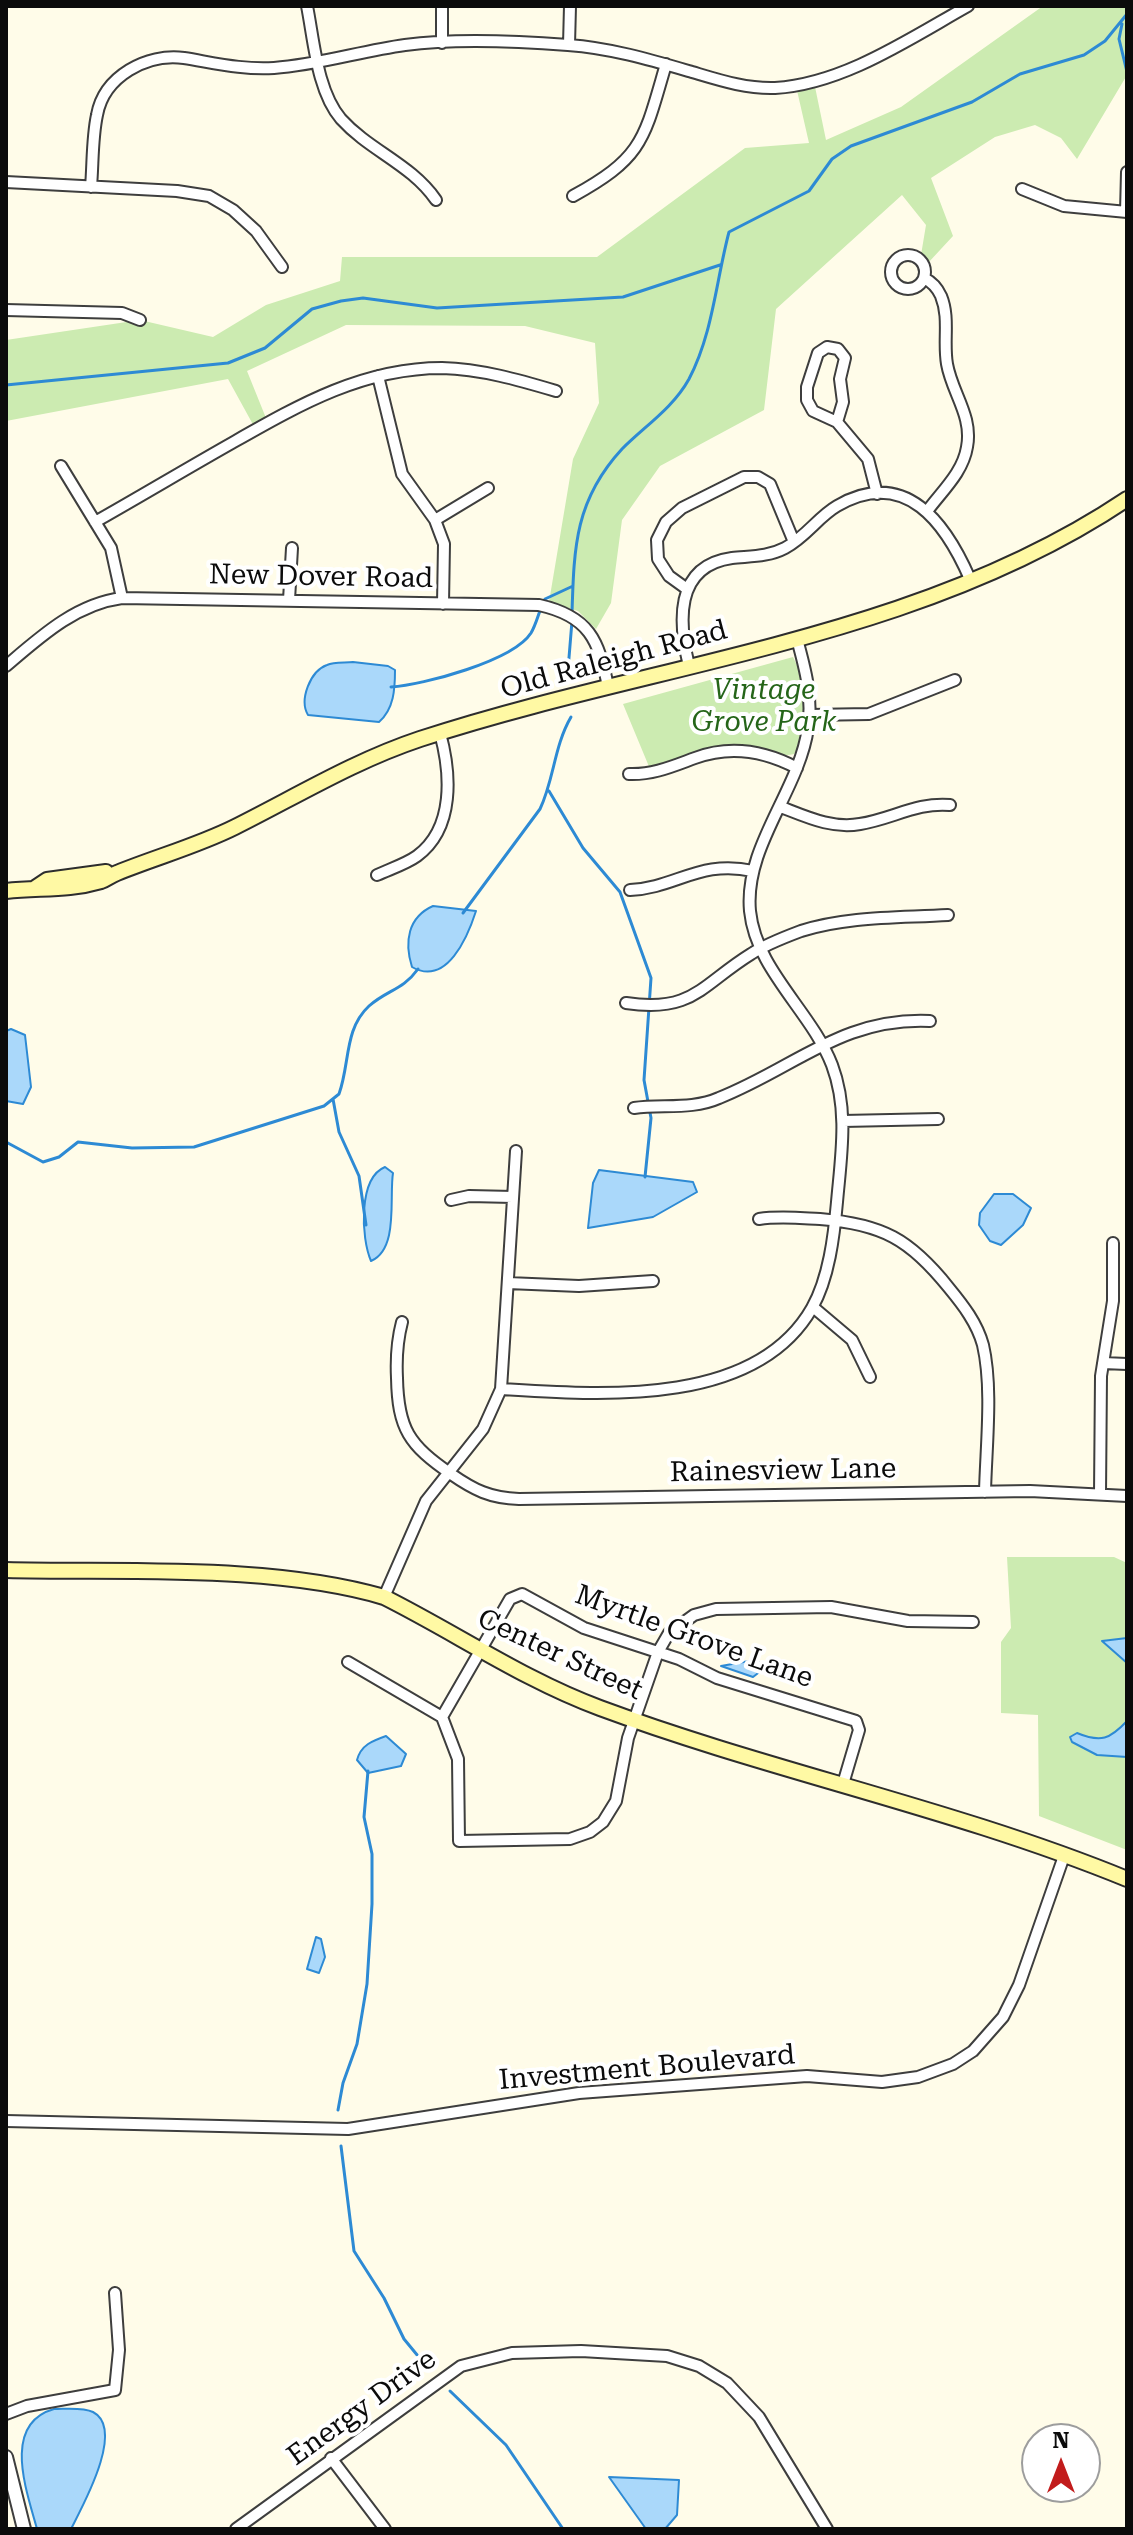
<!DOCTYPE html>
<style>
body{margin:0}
#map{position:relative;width:1133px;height:2535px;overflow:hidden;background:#fffce9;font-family:"Roboto Serif",serif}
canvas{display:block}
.frame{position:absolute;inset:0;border:8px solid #0b0b0b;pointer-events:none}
.north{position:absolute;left:1021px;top:2423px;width:80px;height:80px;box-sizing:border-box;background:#fff;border:2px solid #9d9d9d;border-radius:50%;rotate:0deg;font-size:22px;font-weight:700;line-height:32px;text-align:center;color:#0b0b0b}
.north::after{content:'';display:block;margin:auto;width:28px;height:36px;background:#c21c1c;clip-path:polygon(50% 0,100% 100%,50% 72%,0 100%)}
</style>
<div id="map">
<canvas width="1133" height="2535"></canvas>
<div class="frame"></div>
<div class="north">N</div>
</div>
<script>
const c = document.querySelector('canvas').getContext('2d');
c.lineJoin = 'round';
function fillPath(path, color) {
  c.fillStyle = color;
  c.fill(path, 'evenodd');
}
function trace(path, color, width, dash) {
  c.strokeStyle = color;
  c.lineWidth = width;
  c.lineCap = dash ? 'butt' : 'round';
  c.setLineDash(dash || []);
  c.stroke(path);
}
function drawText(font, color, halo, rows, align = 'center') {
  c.font = font + ' "Roboto Serif",serif';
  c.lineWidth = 8;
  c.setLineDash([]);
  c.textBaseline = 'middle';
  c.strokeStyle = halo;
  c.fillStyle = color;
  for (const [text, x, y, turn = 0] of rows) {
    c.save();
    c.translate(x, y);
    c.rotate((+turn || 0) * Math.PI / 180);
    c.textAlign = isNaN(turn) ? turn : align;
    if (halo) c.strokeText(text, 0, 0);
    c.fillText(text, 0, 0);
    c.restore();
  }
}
const green = new Path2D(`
 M1043,6H1127V75L1077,159L1061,138L1035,125L995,137L931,178L953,236L928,263L921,255L926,225L902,195L776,309L764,410L660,466L622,520L611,603L596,629L578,611L549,602L573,459L599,403L595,343L525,326L346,325L247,371L268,423L256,430L228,379L6,421V340L140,320L213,337L266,305L340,281L342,257H597L745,148L809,143L796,86L814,82L826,140L901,107Z
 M793,657C807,682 810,730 794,754C778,759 755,745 737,745C707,744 678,758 650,769L623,704Z
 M1007,1557H1114L1127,1563V1850L1039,1816L1038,1715L1001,1713V1642L1011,1628Z`);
const pitch = new Path2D(`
 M781,687L782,701L761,702V688Z`);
const water = new Path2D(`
 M353,662L388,666L395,670C395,689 394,709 379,722L308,715C299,700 310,671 327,665C334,662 345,663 353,662Z
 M433,906L476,911C468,936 447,987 412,967C404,942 408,917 433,906Z
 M11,1029L25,1035L31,1087L23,1104L6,1101V1031Z
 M385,1167L393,1173C389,1197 399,1249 371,1261C361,1238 358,1178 385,1167Z
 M599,1170L693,1182L697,1192L653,1217L588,1228L593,1183Z
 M994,1194H1013L1031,1208L1023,1225L1001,1245L990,1241L979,1225L980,1213Z
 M1127,1638V1663L1102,1641Z
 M755,1660L762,1664V1670L753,1677L721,1666Z
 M1127,1721V1757L1097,1755L1072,1742L1070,1737L1077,1733C1101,1743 1110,1739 1127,1721Z
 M386,1736L406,1754L401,1766L368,1773L357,1760C361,1745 372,1741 386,1736Z
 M316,1937L321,1939L325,1957L319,1973L307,1969Z
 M54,2409C66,2409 83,2407 93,2412C126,2429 82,2507 71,2529H37C27,2492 1,2424 54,2409Z
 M609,2477L679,2480L677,2515L665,2529H646Z`);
const stream = new Path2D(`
 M1122,24L1119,39L1127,72
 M6,385L228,363L265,348L312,309L341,301L363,298L437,308L623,297L720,265
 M572,613C574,547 575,500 622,449C645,426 673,408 689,379C713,333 716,281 729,232L809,191L832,159L851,146L972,102L1020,74L1084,55L1105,41L1127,14
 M567,682L572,621
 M391,687C423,685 513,661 531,633C537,623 539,610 545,599L573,586
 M549,791L583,848L620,892L651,978L644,1080L651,1118L645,1177
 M463,913L540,809C554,780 554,746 571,717
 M333,1099L339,1132L359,1176L366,1225
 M6,1142L43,1162L59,1157L78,1142L132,1148L194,1147L324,1106L339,1094C350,1064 344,1029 369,1006C387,990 403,990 418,969
 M338,2110L343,2083L357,2044L367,1984L372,1904V1854L364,1817L368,1771
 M341,2146L354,2251L384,2298L404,2339L427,2367
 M450,2391L506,2445L563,2529`);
const minor = new Path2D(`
 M307,6C314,41 317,91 341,119C370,151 411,164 436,200
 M442,43V6
 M569,45L570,6
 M6,182L177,191L209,196L233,210L256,231L282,267
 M91,187C93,164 92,138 97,115C104,76 147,53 184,58C215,63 243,70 274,68C318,65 361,51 405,45C457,38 516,41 568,45C611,48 651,60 692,72C719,80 746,89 775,88C843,84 909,39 968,6
 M1022,189L1064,206L1127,212
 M573,196C644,157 644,139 666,64
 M1126,212L1127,172
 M891 272a17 17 0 1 1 34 0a17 17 0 1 1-34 0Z
 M924,278C932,282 937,287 941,296C950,318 943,341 947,364C952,393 973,416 967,447C963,472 943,490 928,510
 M6,310L122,313L140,320
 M378,376L402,474L435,520L444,544L443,604
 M837,422L813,411L807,400V387L818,353L827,347L838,349L845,358L840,379L843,402L837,422L868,459L877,494
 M61,466L111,548L122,598
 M435,520L488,488
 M95,522C141,496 186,469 232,443C299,405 363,368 442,368C481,369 519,380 556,391
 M687,589L669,576L658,559L657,540L666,522L682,508L744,477H758L770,484L794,542
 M289,600L292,548
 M6,666C41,636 76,604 122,598L539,605C589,616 599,640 608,687
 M689,666C679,625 673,566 732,558C750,556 768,557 785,548C806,537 818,517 837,506C906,466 946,524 970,579
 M810,715L869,714L955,680
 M629,774C653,775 673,766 695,758C730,745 765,751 797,768
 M781,807C807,817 832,829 860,824C892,819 917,802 950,805
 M377,875C390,869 406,864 417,856C455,828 451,773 440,733
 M630,890C676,888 700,859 753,871
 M626,1003C693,1013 701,985 751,954C766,944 785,937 801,931C848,916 899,918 948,915
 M634,1108C662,1104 692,1110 719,1098C795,1068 842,1017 930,1021
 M843,1121L938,1119
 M451,1200L469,1196L513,1197
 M759,1219C779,1216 799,1218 820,1219C882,1224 910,1239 949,1288C963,1305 977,1323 983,1345C993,1388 986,1447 985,1492
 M508,1283L579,1286L653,1281
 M813,1307L852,1340L870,1377
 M402,1322C397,1341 396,1358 397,1378C398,1429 409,1445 451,1474C474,1490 490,1498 519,1499L1030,1491L1127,1496
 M1103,1363L1127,1364
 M501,1389C599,1395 755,1408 812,1308C829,1278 834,1236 837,1202C841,1156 849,1110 832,1065C811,1011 756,970 750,911C744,846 799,791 808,728C813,697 805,668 797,639
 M1100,1494L1101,1376L1113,1301V1243
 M384,1597L426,1501L483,1429L501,1389L516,1151
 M348,1662L442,1717L458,1759L459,1841L570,1839L590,1832L603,1822L616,1801L628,1738L658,1652L669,1633L694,1615L716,1609L831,1607L908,1621L973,1622
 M442,1717L510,1599L522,1594L584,1628L679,1659L717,1678L856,1721L859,1730L843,1784
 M6,2121L348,2129L579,2093L807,2076L882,2082L918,2077L953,2064L973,2051L1003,2017L1019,1985L1064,1856
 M6,2414L27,2406L115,2390L119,2350L115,2293
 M331,2458L385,2529
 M236,2529L461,2366L512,2353L581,2351L667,2356L699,2366L727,2383L759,2417L827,2529`);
const tertiary = new Path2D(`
 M6,2457L24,2529`);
const secondary = new Path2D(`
 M35,888L47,880L106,872
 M6,891C39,887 67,891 101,881C107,879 111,875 117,873C156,857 197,846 235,827C297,796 354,761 420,739C655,662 917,640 1127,499
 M6,1570C125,1573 271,1564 384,1597C456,1633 524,1680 600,1708C773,1772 956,1809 1127,1879`);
const streetNames = [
 ["New Dover Road",321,577,1],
 ["Old Raleigh Road",614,660,-15],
 ["Rainesview Lane",783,1471,-1],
 ["Myrtle Grove Lane",694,1637,20],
 ["Center Street",560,1655,25],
 ["Investment Boulevard",647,2068,-5],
 ["Energy Drive",362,2408,-36]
];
const parkNames = [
 ["Vintage",764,691],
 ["Grove Park",764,723]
];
fillPath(green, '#ccebb1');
fillPath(pitch, '#dff2c3');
fillPath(water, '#aad8fa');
trace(water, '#2d8ad4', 2);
trace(stream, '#2d8ad4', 3);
trace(minor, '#3e3e3e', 14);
trace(tertiary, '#3e3e3e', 16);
trace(secondary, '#2d2d2d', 18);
trace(minor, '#fff', 10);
trace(tertiary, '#fff', 12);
trace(secondary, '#fff9a4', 14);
drawText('28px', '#0b0b0b', '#fff', streetNames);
drawText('italic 28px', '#256519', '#fff', parkNames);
</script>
